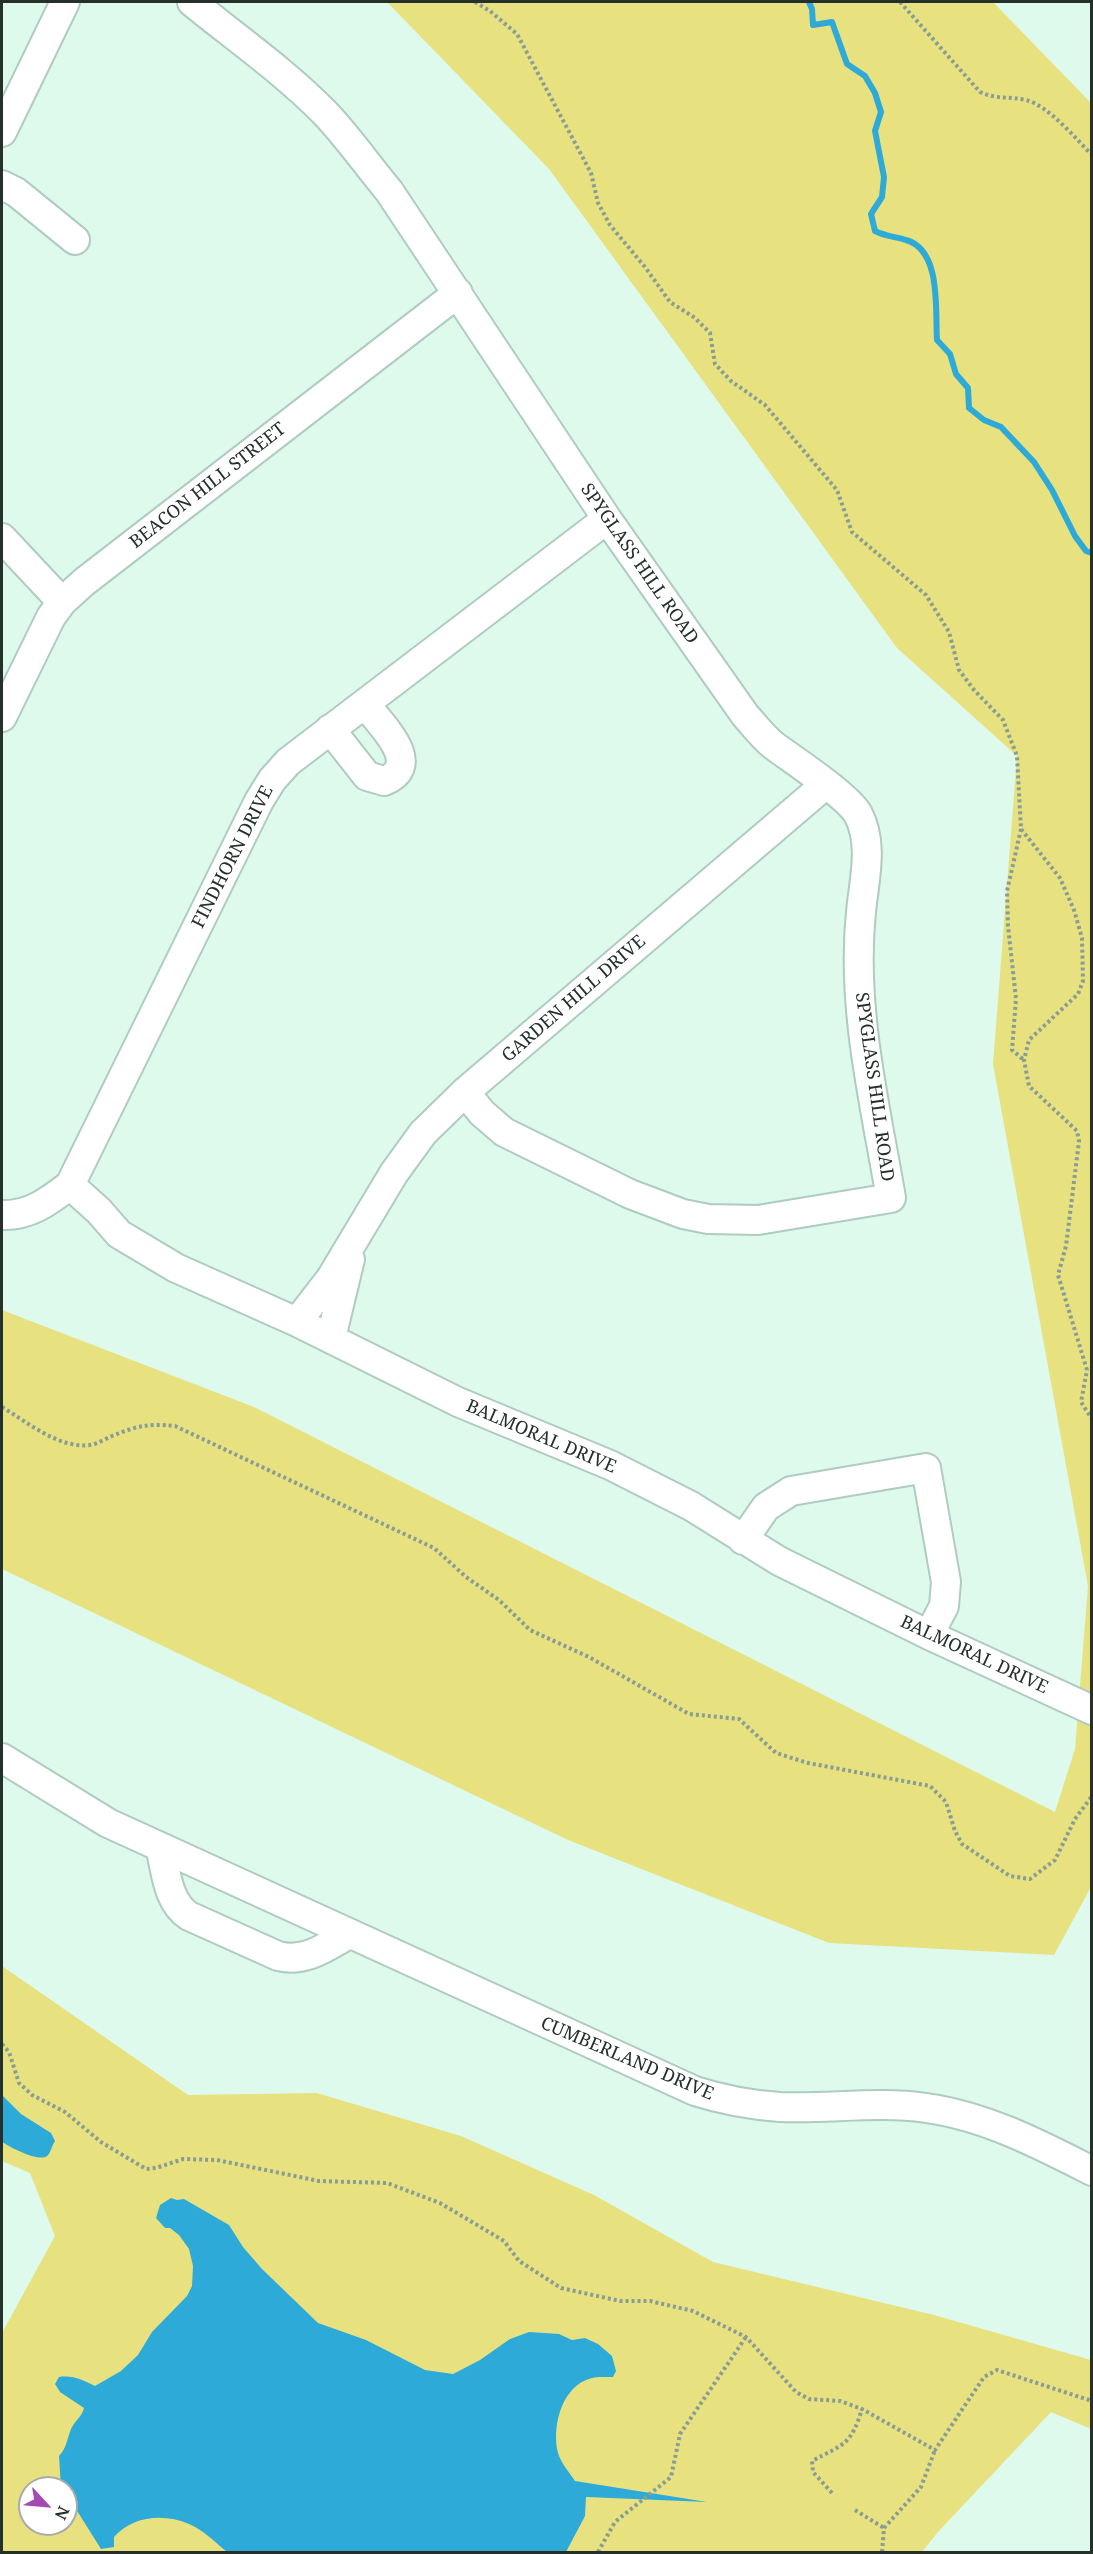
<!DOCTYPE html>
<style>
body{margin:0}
#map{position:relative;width:1093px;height:2554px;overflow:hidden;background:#ddfaed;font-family:"Noto Serif",serif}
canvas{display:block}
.frame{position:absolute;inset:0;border:3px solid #25302b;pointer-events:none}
.north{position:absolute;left:18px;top:2476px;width:60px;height:60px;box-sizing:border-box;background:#fff;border:2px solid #a8acaa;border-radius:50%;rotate:116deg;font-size:16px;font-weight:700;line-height:24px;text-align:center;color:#25302b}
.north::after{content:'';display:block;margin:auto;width:21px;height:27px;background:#a34ab6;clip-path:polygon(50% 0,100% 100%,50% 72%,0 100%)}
</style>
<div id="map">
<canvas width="1093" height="2554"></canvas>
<div class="frame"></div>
<div class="north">N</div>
</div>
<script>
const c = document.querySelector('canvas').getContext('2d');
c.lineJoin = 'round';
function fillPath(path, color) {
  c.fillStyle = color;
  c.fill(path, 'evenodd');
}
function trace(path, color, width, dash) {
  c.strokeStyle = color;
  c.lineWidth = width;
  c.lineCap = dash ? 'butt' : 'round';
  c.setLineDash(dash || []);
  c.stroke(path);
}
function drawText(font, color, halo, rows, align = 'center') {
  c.font = font + ' "Noto Serif",serif';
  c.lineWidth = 4.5;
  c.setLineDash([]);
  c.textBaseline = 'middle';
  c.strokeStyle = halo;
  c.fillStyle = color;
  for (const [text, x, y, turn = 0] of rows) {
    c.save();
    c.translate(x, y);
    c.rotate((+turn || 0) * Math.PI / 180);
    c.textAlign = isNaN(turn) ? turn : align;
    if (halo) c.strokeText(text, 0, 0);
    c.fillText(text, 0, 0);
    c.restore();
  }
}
const green = new Path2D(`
 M387,2H993L1092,104V1885L1054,1955L829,1943L568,1840L2,1569V1310L254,1407L1055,1812L1075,1749L1088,1586L993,1064L1017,756L897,648L549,169Z
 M2,1966L188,2095L317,2093L461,2136L594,2195L713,2262L934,2315L1091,2360V2429L1051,2412L938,2532L922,2552H2V2333L55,2236L30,2173L2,2161ZM30,2488H66V2524H30Z`);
const water = new Path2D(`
 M2,2095L21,2114L51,2133L55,2141C52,2145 51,2152 48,2155C41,2164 10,2147 2,2142Z
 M171,2198L177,2200L184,2199L229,2225L243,2247L262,2269L318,2323L366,2340L425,2370L453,2374L480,2360L510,2339L529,2332L559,2334L572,2340L585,2338L598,2344L612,2356L616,2371L613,2377C604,2377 594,2376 586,2380C560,2391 552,2429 558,2453C561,2463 569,2472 575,2481L707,2502L586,2497L585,2516L566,2552H227C215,2542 203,2530 189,2524C164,2513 132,2516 114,2537V2547L101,2549L74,2506L66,2498V2488H61L59,2456C67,2447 67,2439 71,2429C75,2420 82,2417 84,2408L60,2392L55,2384L59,2377C74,2375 82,2380 95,2386L121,2371L138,2355L152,2332L187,2296L192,2286L193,2266L189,2249L179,2235L170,2228H165L156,2218L160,2205Z`);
const stream = new Path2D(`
 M809,2L812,9L813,25L832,22L847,64L865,76L875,93L881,112L875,131L884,177L882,197L871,214L875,231C887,237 894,236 906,240C942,250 935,311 937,340L950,354L956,374L968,388L969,408L984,420L1001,427L1034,462L1052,490L1075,536L1086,551L1092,553`);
const path = new Path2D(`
 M475,2L490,11L517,34L591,173L598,203L610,225L645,267L670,302L695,318L710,333L715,364L731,381L765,405L837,490L852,532L926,595L949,632L959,670L974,690L1003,720L1017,756L1021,829L1060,878L1074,910L1082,938L1083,981L1078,994L1029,1040L1024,1060L1029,1086L1077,1131L1079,1141L1066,1246L1058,1275L1087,1370L1081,1402L1092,1419
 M900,2L980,92C998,100 1009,96 1026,100C1049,106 1075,138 1092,155
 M1021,829L1007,891L1008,926L1016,999L1012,1050L1024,1060
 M2,1407C27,1422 59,1449 90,1445C97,1444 105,1439 112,1436C137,1426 148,1423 175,1426L434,1548L466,1577L499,1600L530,1630L589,1657L689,1714L739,1719L776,1753L808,1763L930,1786L946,1802L955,1831L962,1844L1010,1876L1030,1879L1055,1860L1075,1819L1092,1796
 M2,2044L9,2052L19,2083L32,2095L65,2112L101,2142L146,2169L156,2168L183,2159L217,2160L319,2181L387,2183L440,2203L504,2241L519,2261L561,2288L620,2301H650L693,2311L746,2337L796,2392L809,2399L840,2401L862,2409L935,2450L984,2377L997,2370L1092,2401
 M832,2493L813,2472L812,2461C844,2444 851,2445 862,2409
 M855,2510L884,2528
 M598,2552L615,2522L671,2477L680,2434L746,2337
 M882,2552L884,2528L921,2487L935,2450`);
const minor = new Path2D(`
 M192,2C236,38 285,72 325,113C348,137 368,166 389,191L607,519L745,715C754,725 762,736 773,745C793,760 847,795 858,814C874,844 864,880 861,912C851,1008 875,1104 891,1198L758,1220L708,1219L683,1214L630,1194L504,1132L482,1113L465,1092
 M2,132L65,2
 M2,185L16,192L75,240
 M2,538L62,602
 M2,717L51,617L62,602L84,582L458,293
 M330,729L367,776L384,781C425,765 380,724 365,704
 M70,1185L259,801L272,780L288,762L607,519
 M2,1215C30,1216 49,1201 70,1185L99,1211L119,1234L176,1268L297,1322L458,1402L610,1465L691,1506L779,1561L929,1635L1092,1710
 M297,1322L331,1278L394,1173L423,1133L465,1092L826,784
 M331,1338L350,1259
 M743,1540L766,1507L791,1491L926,1468L946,1582L944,1606L929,1635
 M2,1758L108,1823L695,2091C723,2100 751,2105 780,2107C829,2109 878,2101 926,2108C985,2116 1039,2144 1092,2171
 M160,1847C166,1870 167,1902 189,1916L278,1956C305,1963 326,1947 349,1934`);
const streetNames = [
 ["BEACON HILL STREET",208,486,-38],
 ["SPYGLASS HILL ROAD",639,564,55],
 ["FINDHORN DRIVE",233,857,-63],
 ["GARDEN HILL DRIVE",574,999,-41],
 ["SPYGLASS HILL ROAD",874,1087,82],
 ["BALMORAL DRIVE",541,1437,23],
 ["BALMORAL DRIVE",974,1655,25],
 ["CUMBERLAND DRIVE",627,2059,23]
];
fillPath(green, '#e8e180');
fillPath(water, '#2daad8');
trace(stream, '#2daad8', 6);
trace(minor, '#b0cbbf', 32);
trace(path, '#889d93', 4, [3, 3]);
trace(minor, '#fff', 28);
drawText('18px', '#25302b', '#fff', streetNames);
</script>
